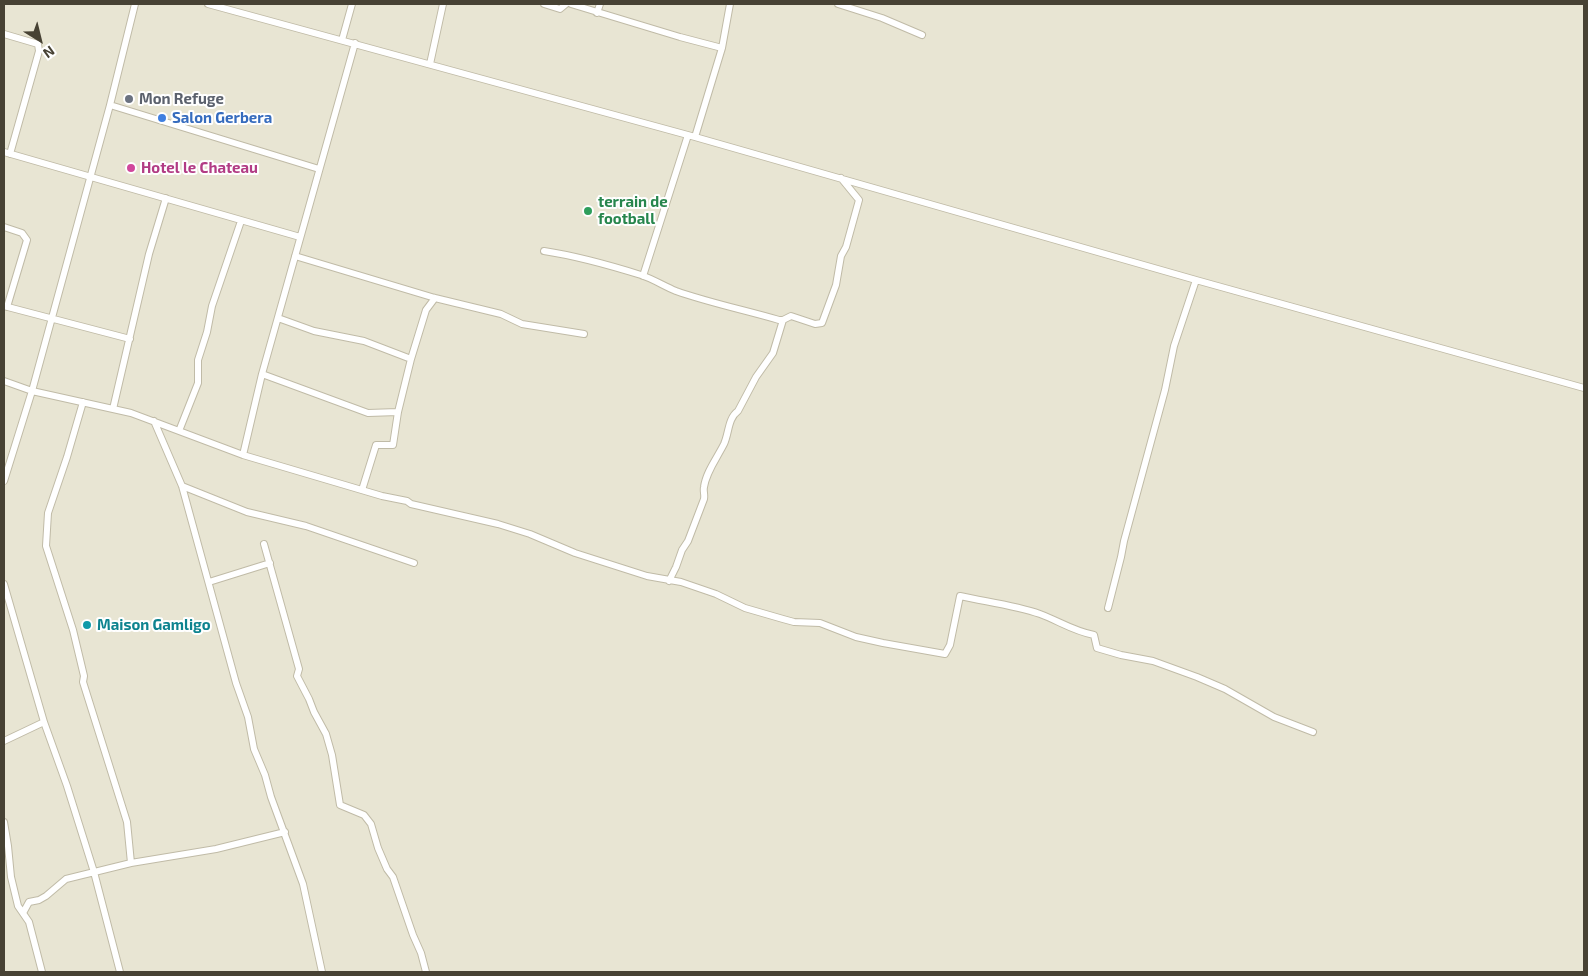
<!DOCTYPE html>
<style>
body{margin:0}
#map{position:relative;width:1588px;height:976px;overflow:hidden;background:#f4f2e5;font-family:"Exo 2",sans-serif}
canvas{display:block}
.frame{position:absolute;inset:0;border:5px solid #474234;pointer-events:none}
.north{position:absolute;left:15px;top:15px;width:50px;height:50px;-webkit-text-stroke:4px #fff;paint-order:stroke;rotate:144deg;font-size:14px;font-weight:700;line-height:20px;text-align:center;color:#474234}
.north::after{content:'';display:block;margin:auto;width:18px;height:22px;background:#474234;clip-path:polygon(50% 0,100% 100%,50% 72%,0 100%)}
</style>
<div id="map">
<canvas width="1588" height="976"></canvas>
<div class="frame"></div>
<div class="north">N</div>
</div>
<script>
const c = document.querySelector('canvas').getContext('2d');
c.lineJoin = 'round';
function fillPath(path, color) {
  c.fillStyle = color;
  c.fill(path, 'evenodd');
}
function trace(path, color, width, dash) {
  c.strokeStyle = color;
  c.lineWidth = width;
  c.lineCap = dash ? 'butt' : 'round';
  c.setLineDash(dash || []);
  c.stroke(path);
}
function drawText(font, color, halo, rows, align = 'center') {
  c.font = font + ' "Exo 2",sans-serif';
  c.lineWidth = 4;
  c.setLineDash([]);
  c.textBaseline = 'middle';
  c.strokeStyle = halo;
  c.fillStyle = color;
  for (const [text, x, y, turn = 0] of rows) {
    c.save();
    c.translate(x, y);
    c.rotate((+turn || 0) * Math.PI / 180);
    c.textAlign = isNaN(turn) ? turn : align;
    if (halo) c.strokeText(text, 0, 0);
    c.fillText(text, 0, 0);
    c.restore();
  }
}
const residential = new Path2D(`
 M4,4H1584V972H4Z`);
const street = new Path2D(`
 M208,4L695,137L1196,280L1584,388
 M544,4L560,9L566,4
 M571,4L680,37L722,48
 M838,4L882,18L922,35
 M597,13L600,4
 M4,34L38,44L39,51L10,154
 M342,40L352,4
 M430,64L443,4
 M110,105L319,169
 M695,137L722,48L730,4
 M4,152L300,237
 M4,227L22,233L27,240L7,307
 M544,251C577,256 609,265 641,275C653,279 664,286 676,291C710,303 745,310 779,320H783L791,316L815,324L822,323L836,285L841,256L846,247L859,200L841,178
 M295,256L435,298L501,314L522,324L584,334
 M643,276L688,135
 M4,306L130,339
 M278,318L314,331L364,341L411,359
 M262,374L368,413L398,412
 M4,381L32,391L131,413L243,455L382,496L407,501L411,504L498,524L530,534L575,553L647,576L681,582L716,594L745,608L783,619L794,622L820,623L856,637L883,643L945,654L950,645L960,596C987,602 1014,605 1040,614C1059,621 1073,631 1094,635L1097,648L1121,655L1153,661L1197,677L1225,689L1274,717L1313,732
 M83,402L67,457L48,513L46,546L73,630L84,676L83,682L127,822L131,863
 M113,409L149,254L166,198
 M154,421L182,486L236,683L248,717L254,749L265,775L271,797L303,884L322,972
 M179,431L198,383V360L207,332L212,306L241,221
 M243,455L262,374L355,43
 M4,481L32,391L110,105L135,4
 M182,486L247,512L306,526L414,563
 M362,490L376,445H393L398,412L411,359L426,310L435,298
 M264,544L299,669L297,676L309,699L314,712L326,734L332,755L340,805L364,815L371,824L378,848L387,869L393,877L413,935L421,953L426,972
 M669,581L676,567L682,550L688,541L704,499C705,494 703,492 704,487C706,472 717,458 724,444C729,433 728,418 738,411L756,377L773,353L783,320
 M209,582L270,563
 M4,584L44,722L67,786L94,872L120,972
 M1108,608L1121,557L1124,541L1165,390L1174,346L1196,280
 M4,741L44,722
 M4,822L8,846L11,877L18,906L29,922L42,972
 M23,913L29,902L39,900L46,896L66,879L131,863L216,849L285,832`);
const markers = [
 [129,99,5,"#6b7280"],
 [162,118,5,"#3f7fe0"],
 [131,168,5,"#d1479c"],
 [588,211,5,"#2e9e5b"],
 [87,625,5,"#0f9aa8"]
];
const worshipNames = [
 ["Mon Refuge",139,99]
];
const shopNames = [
 ["Salon Gerbera",172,118]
];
const hotelNames = [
 ["Hotel le Chateau",141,168]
];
const leisureNames = [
 ["terrain de",598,202],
 ["football",598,219]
];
const cultureNames = [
 ["Maison Gamligo",97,625]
];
fillPath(residential, '#e8e5d3');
trace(street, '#c0bba7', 8);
trace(street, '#fff', 6);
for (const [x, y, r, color] of markers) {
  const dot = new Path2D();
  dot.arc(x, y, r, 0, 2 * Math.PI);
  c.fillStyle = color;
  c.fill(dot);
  trace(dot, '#fff', 2);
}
drawText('bold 15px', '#5b616d', '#fff', worshipNames, 'left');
drawText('bold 15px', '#366cbe', '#fff', shopNames, 'left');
drawText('bold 15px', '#b23c85', '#fff', hotelNames, 'left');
drawText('bold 15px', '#27864d', '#fff', leisureNames, 'left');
drawText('bold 15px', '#0d838f', '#fff', cultureNames, 'left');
</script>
